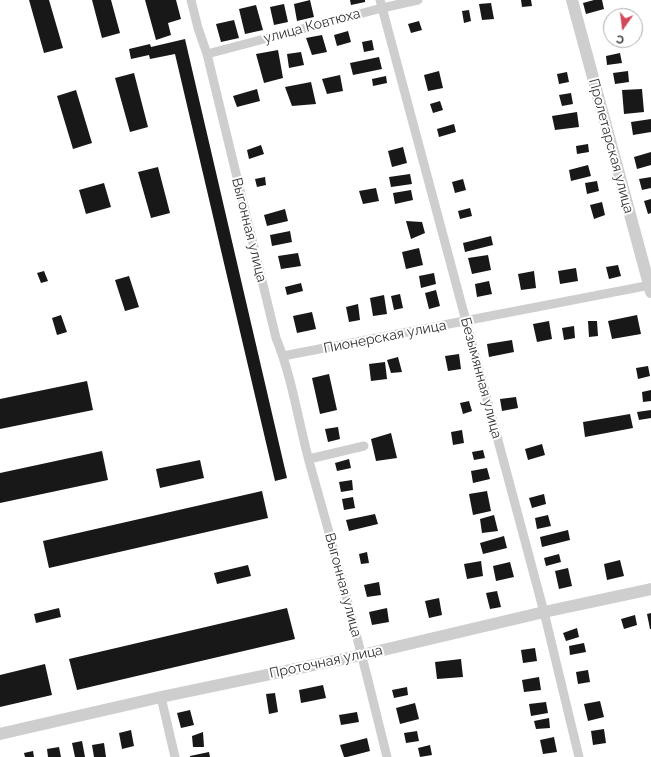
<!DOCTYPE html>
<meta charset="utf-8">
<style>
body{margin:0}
#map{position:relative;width:651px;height:757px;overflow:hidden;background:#fff;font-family:Raleway,sans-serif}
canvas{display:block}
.north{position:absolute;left:603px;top:8px;width:40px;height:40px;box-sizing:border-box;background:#fff;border:1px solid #adadad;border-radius:50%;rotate:194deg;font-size:11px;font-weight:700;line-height:16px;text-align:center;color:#313131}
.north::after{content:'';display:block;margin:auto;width:14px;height:18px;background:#d2485d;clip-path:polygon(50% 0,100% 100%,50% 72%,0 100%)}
</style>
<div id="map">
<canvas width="651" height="757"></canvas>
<div class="north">С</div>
</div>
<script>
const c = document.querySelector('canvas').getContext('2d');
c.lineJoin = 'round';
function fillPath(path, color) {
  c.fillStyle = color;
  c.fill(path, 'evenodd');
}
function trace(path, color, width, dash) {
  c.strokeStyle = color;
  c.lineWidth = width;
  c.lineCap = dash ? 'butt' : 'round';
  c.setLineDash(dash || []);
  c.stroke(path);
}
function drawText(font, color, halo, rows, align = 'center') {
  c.font = font + ' Raleway,sans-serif';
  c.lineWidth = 4;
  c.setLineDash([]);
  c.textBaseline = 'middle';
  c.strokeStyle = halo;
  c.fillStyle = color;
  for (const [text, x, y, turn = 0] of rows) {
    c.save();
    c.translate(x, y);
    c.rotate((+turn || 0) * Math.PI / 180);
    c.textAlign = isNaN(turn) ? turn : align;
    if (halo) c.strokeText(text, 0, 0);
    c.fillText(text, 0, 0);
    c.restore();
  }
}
const building = new Path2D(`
 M29,0H49L63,48L44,53Z
 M92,0H111L120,33L102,38Z
 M145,0H176L181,19L168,23L171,35L156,40Z
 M310,0L314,17L297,21L294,4Z
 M350,0H365V2L351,5Z
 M521,0H531L532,6L522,7Z
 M594,0H602L604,9L586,14L583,3Z
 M491,3L494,19L482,20L479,4Z
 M284,4L288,22L274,25L270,7Z
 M256,5L263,30L245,34L239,9Z
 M469,10L471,21L464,23L462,11Z
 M234,20L239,38L221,42L216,24Z
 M419,21L422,30L411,33L408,24Z
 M348,31L351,42L337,46L334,35Z
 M322,35L327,52L312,55L306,38Z
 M185,39L287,478L275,481L175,54L150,59L149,55L131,59L129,49L150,44L151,47Z
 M372,40L374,50L364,52L362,42Z
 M278,50L283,78L264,83L256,54Z
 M301,52L304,65L289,68L287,54Z
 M620,53L622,63L607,65L606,56Z
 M379,57L382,69L353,75L350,63Z
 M439,71L443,88L428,91L424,75Z
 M628,71L629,82L615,84L613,73Z
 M567,72L569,82L559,84L557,74Z
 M134,73L148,127L130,132L115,78Z
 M340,75L343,91L327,94L322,79Z
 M386,76L387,83L373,86L372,79Z
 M311,82L316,104L292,106L285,87Z
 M257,89L260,101L237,107L233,96Z
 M642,89L644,112L624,114L622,90Z
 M76,90L92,143L73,149L57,96Z
 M571,93L573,104L562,106L559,95Z
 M440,101L443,110L433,113L430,104Z
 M577,112L579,127L555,130L552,116Z
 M651,119V132L633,135L631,122Z
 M454,124L456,132L439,137L437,129Z
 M588,144L589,152L577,154L576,146Z
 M261,145L264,154L249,159L247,150Z
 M403,147L407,163L392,167L388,151Z
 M651,152V165L637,169L634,157Z
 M588,165L591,176L571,181L569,170Z
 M158,167L170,213L151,218L138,172Z
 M410,174L412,184L391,187L389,177Z
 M265,177L266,185L257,187L255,179Z
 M651,177V188L642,190L639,179Z
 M463,179L466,190L455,193L452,182Z
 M597,181L599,191L587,194L585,183Z
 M104,183L111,207L86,214L79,190Z
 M376,188L379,201L363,204L359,191Z
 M411,190L413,200L395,204L393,193Z
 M651,199V213L648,214L644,201Z
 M602,202L605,215L594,219L590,205Z
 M470,208L472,216L460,219L458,211Z
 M285,209L288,221L267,226L264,215Z
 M406,221L422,222L425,233L411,239Z
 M290,231L292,242L272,246L270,235Z
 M491,236L493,245L465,252L463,243Z
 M419,248L423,265L406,269L402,252Z
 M298,253L301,266L281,269L278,256Z
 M488,255L491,270L472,274L468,258Z
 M618,265L621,276L609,279L606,267Z
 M576,268L578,281L560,284L558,271Z
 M44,271L48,281L41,283L37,273Z
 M534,271L536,288L521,290L518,274Z
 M434,273L436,284L421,288L419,276Z
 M129,276L139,307L125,311L115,280Z
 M489,281L492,294L477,297L475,284Z
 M301,283L303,291L287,295L285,287Z
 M436,290L440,306L429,309L425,293Z
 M400,294L403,308L394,310L391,296Z
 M384,295L387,314L373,316L370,298Z
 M358,304L360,320L349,322L346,307Z
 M312,312L316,329L297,333L293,316Z
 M61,315L67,332L57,335L52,318Z
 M637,315L641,334L612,339L608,321Z
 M549,321L552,339L537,342L533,324Z
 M588,321H597L598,336L589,337Z
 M574,326L575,338L564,340L562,328Z
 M512,340L514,352L489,357L487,344Z
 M459,354L461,369L448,371L445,356Z
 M398,357L402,372L391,373L387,360Z
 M385,362L387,379L371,381L369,364Z
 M648,366L650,376L638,379L636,368Z
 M329,374L337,410L320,414L312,378Z
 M87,381L93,410L0,429V399Z
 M651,390V401L643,402L642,392Z
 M516,397L518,408L502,411L500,399Z
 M469,401L472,411L463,414L460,403Z
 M651,410V418L639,420L637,412Z
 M630,414L633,428L585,437L583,422Z
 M338,427L340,439L328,442L325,429Z
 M462,430L464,443L453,445L451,432Z
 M391,433L397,458L376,461L371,439Z
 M542,444L545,455L528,460L525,449Z
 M483,450L485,458L474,460L472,452Z
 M102,451L108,480L0,503V473Z
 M349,459L351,468L337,471L335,463Z
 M200,460L204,478L160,488L156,469Z
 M487,468L490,479L473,483L471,471Z
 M352,480L353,490L341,492L339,482Z
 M262,491L268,518L49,568L43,541Z
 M487,491L491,511L473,515L469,494Z
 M544,494L546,504L532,508L529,498Z
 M353,497L355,508L344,510L342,499Z
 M375,514L378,524L349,531L346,520Z
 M494,515L498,531L482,533L480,519Z
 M548,515L551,526L537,529L535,518Z
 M568,530L570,540L542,547L540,537Z
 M504,536L507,548L483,554L480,543Z
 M367,552L369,563L361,564L359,554Z
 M559,554L561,562L546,566L544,558Z
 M620,560L624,576L607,580L604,564Z
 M481,561L483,576L467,579L464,564Z
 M510,562L514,577L496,581L493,566Z
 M248,565L251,576L217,584L214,573Z
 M568,568L572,586L559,589L555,571Z
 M379,582L381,595L367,597L364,585Z
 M497,591L501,607L490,609L486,593Z
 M439,598L442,615L429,618L425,601Z
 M59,608L61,617L36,623L34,614Z
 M287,608L295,639L77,690L69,659Z
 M387,608L389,622L372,625L369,612Z
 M651,613V629H650L647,614Z
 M635,615L637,625L624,629L621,619Z
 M577,628L579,637L566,641L563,633Z
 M584,643L586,652L570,655L569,646Z
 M535,648L537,661L523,663L521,650Z
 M461,659L463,677L437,679L435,662Z
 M45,664L52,695L0,707V675Z
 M588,670L590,682L578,684L576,672Z
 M539,677L541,690L524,692L522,680Z
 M323,685L326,698L301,703L299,690Z
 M407,687L408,695L394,698L392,690Z
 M275,693L278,712L269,714L266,694Z
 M600,701L604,717L588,721L584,704Z
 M546,702L548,713L531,716L529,704Z
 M415,703L419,719L400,724L396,708Z
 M190,710L194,725L181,728L177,713Z
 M357,712L359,722L341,725L339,715Z
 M549,718L550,728L536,729L534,721Z
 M604,729L606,743L593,745L591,731Z
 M131,730L134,746L122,749L119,733Z
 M417,731L419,741L406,743L404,733Z
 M203,732L204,747H193L192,736Z
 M554,737L557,752L543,754L540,740Z
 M367,738L370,751L347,757H344L340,745Z
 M82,741L85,757H75L72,743Z
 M104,743L106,757H94L92,745Z
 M430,745L432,755L420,757L418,748Z
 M59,747L61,757H48L47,749Z
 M33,751L34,757H25L24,753Z
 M209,752L210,757H190V756Z`);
const minor = new Path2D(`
 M191,0L198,28L207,54L276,338C292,377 298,420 309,461C337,559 363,658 387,757
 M380,0L544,612L579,757
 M207,54L382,8L418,0
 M283,356L651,285
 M309,459L364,446
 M161,697L175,757`);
const tertiary = new Path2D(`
 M572,0L651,292
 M0,734L161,697L362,655L544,612L651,589`);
const streetNames = [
 ["улица Ковтюха",312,26,-15],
 ["Пролетарская улица",611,146,75],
 ["Выгонная улица",249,230,76],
 ["Пионерская улица",385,337,-11],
 ["Безымянная улица",481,378,75],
 ["Выгонная улица",343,585,75],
 ["Проточная улица",326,662,-12]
];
fillPath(building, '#181818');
trace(minor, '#cecece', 9);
trace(tertiary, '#cecece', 12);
drawText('14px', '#313131', '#fff', streetNames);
</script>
